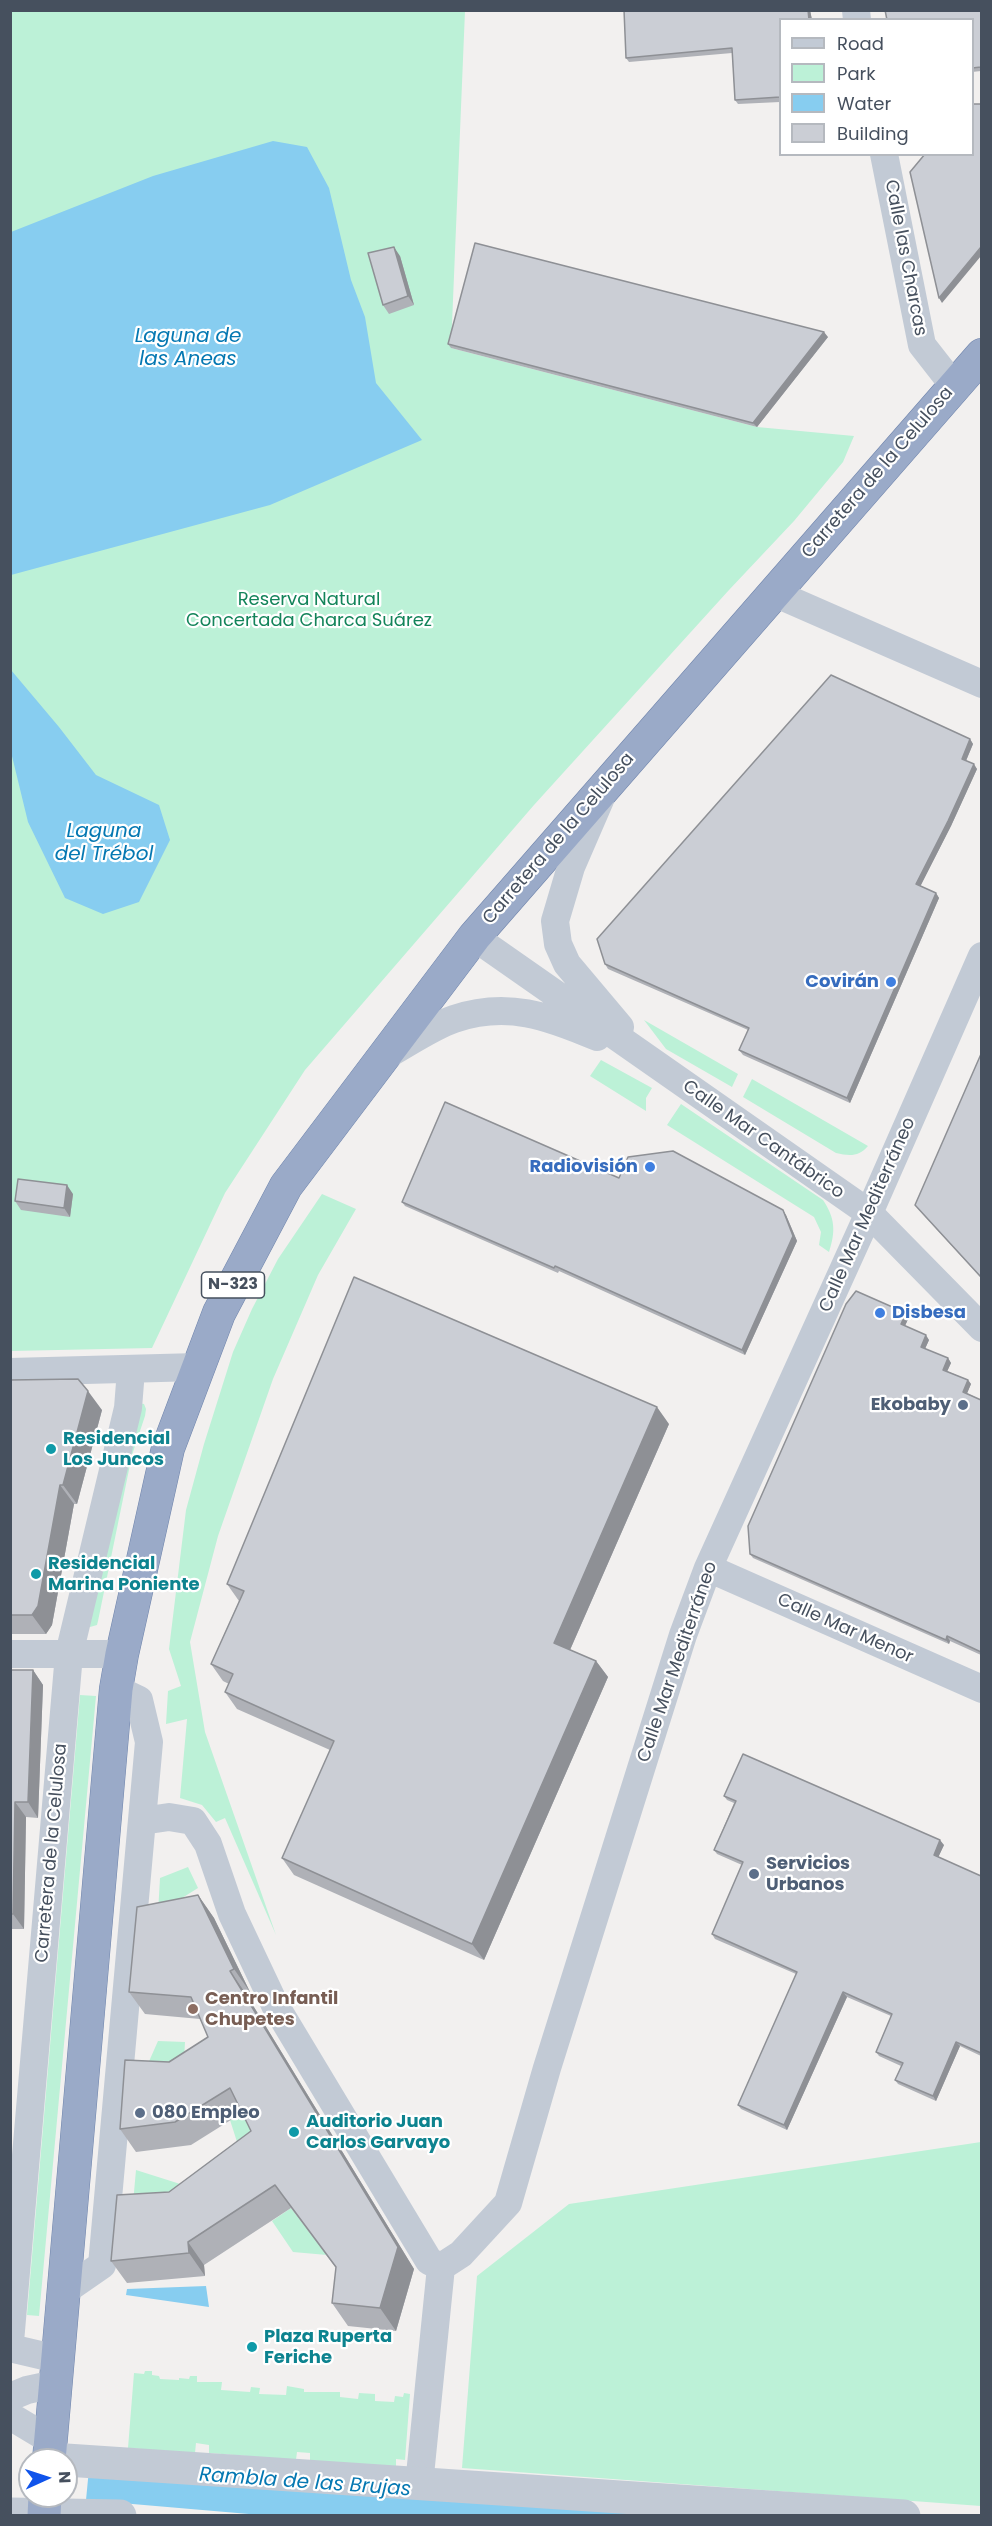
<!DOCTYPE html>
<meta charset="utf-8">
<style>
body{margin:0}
#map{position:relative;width:992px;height:2526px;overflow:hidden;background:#f2f0ef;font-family:Poppins,sans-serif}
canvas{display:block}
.frame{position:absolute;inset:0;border:12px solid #46505e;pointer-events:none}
.legend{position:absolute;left:779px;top:18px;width:195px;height:138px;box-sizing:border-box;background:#fff;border:2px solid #b5b9bf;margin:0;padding:8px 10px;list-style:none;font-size:18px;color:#46505e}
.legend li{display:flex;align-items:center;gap:12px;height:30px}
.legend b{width:30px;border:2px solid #b5b9bf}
.north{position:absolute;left:18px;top:2448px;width:60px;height:60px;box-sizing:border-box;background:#fff;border:2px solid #b5b9bf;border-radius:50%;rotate:87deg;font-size:16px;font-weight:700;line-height:24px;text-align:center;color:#46505e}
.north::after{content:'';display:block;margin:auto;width:21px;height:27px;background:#1054eb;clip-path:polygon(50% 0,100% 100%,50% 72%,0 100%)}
</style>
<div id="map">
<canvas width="992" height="2526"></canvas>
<div class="frame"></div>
<ul class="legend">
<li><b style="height:8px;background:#c2cad5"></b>Road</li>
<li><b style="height:16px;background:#bcf1d7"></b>Park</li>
<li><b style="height:16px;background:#87cdf0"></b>Water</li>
<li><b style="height:16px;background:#cbced5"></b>Building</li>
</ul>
<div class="north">N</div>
</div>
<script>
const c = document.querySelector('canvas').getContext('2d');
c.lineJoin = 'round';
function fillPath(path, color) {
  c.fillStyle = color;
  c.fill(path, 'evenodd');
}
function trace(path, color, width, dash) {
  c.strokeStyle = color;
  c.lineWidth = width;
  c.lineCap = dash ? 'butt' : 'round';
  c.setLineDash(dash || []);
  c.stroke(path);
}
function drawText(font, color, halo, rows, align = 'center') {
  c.font = font + ' Poppins,sans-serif';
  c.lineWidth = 4.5;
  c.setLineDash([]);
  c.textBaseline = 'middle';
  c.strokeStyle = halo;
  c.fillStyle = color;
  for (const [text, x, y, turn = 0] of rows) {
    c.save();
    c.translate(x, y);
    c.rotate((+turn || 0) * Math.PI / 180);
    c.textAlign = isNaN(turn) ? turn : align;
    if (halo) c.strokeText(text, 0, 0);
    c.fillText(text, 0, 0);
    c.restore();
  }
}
const green = new Path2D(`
 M10,11H465L451,348L757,427L854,436L843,462L794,521L729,590L534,805L305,1070L225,1193L152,1348L11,1351Z
 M644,1020L738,1074L732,1087L666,1049Z
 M601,1060L652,1088L646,1098V1111L590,1076Z
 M752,1079L868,1146C859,1157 849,1156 836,1153L743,1097Z
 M681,1104L823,1200C835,1218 836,1231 829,1252L819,1245L821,1232L814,1217L667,1125Z
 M322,1194L356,1209L318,1275L273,1379L218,1536L190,1642L205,1732L276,1935L225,1818L216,1822L202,1805L180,1798L187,1719L166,1724L168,1691L181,1686L169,1649L186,1510L204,1444L233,1352L252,1309L278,1259Z
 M139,1403L144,1404L146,1409L145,1416L132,1455L98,1621L97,1625L90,1627L88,1623Z
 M80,1695L96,1696L39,2316L27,2315Z
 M188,1867L198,1888L158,1913L160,1878Z
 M158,2041L185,2042L183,2078L143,2075Z
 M246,2110L267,2154L246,2170L230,2120Z
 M981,2142V2506L462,2468L477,2276L569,2204Z
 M136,2170L196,2189L133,2203Z
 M291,2208L327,2255L293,2252L272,2221Z
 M145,2371H152V2375L159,2376L160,2379L179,2380V2378L189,2379L190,2376H197V2382H222L221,2390L250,2392L251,2387L260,2388L259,2394L286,2395L287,2386L304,2389V2392H340V2397L358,2399L359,2393L375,2394V2401L394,2402L395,2396L403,2397L404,2393L410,2394L405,2460L396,2459V2467L310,2461V2453L297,2452L296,2460L209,2453V2445L196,2443L195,2453L128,2448L134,2373L144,2374Z`);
const water = new Path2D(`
 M273,141L307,147L329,188L351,280L365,317L376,383L422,440L270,505L11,575V232L153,176Z
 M11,670L59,727L96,775L159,805L170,840L139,902L103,914L65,898L28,822L11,752Z
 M206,2286L209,2307L126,2295L127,2289Z
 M89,2469L745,2515L272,2516L86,2500Z`);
const minor = new Path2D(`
 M856,10L857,20
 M884,154L922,345L954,386
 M774,593L982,684
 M600,800L571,867L555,921L558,944L567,964L620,1027
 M474,937L869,1213L982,1328
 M385,1056C407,1044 431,1027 454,1019C507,1001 548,1016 597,1037
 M10,1372L198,1367
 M708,1568L982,1689
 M10,1654H122
 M142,1821L169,1817L193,1821L208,1844L232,1914L275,2005L429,2261L441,2267
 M441,2267L461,2254L508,2203L547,2068L683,1635L708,1568L869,1213L982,956
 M63,2292L102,2265L149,1742L139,1700L116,1689
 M10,2342L69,1654L128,1408L131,1370
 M10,2348L57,2359
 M10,2397L27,2390L55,2384
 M10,2416L50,2440
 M419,2485L441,2267`);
const tertiary = new Path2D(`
 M66,2460L904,2516
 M10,2514L120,2516`);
const trunk = new Path2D(`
 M49,2460L116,1689L122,1654L168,1448L219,1313L286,1186L474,937L982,355
 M44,2516L45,2496`);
const wall = new Path2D(`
 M624,10H810L812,20H780V102L738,104L735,100L732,53L629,62L626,58Z
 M981,10V71L972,72V20Z
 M400,256L414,305L389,314L383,305Z
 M828,337L757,427L451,348L448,344Z
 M970,739L973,744L966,761L977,769L951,826L920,886L936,893L939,898L850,1103L743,1055L739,1050L748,1030L608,969L605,964Z
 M981,1054V1278L919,1210L915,1205Z
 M619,1178L786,1215L797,1241L745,1355L559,1271L558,1273L405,1206L402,1202Z
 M73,1194L70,1217L21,1210L15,1201Z
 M906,1313L909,1317L905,1326L929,1340L925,1349L948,1358L951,1363L947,1371L968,1380L971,1384L967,1393L981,1400V1655L950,1641L949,1644L753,1558L750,1554Z
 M10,1380L102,1410L77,1504H74L52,1625L46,1634H10Z
 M669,1424L570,1650L596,1661L608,1677L484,1960L294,1875L282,1858L330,1750L237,1709L225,1692L229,1684L223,1681L211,1664L239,1601L227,1584Z
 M10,1670H33L43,1685L38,1818L26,1817L24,1929H12L10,2085Z
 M724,1796L944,1845L938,1857L981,1876V2056L960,2046L936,2101L898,2084L895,2080L901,2066L879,2056L876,2052L891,2016L847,1997L787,2130L741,2109L738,2105L796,1974L715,1939L712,1934L742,1865L717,1854L714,1850L734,1803L727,1800Z
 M198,1895L214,1918L250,1992L246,1994L414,2269L396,2331L348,2326L332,2303L336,2268L291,2208L204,2265L205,2276L127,2283L111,2261L169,2192L251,2131L242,2113L191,2145L136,2152L120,2129L169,2062L208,2037L200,2019L145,2014L129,1992Z`);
const shadedWall = new Path2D(`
 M808,10H810L812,20H809Z
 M394,247L400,256L414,305L408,296Z
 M981,247V256L942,303L939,298Z
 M824,332L828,337L757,427L753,423Z
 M970,739L973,744L965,763L962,759Z
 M974,764L977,769L951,826L919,889L916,884Z
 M936,893L939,898L850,1103L847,1098Z
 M67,1185L73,1194L70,1217L64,1208Z
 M783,1210L786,1215L797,1241L745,1355L742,1350Z
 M906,1313L909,1317L904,1328L901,1324Z
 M926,1335L929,1340L924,1351L921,1347Z
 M948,1358L951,1363L946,1374L943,1370Z
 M968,1380L971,1384L966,1396L963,1392Z
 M88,1391L102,1410L77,1504L63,1485Z
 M657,1407L669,1424L566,1659L554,1643Z
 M60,1485L74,1504L52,1625L46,1634L32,1615Z
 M947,1636L950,1641L949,1644L946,1640Z
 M596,1661L608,1677L484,1960L472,1944Z
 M33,1670L43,1685L38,1818L28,1802Z
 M15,1802L26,1817L24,1929L13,1914Z
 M940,1840L944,1845L937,1860L934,1855Z
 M198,1895L214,1918L250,1992L234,1969Z
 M10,1927L12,1929L11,2085H10Z
 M230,1971L246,1994L414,2269L396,2331L380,2308Z
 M843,1992L847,1997L787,2130L784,2125Z
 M956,2042L960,2046L936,2101L933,2096Z
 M188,2242L204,2265L205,2276L189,2253Z`);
const building = new Path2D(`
 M624,10H808L809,20H780V97L735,100L732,48L626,58Z
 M885,10H981V67L972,68V20H887Z
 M972,104H981V247L939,298L910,172L925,154H972Z
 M475,243L824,332L753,423L448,344Z
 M394,247L408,296L383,305L368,253Z
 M831,675L970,739L962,759L974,764L948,821L916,884L936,893L847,1098L739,1050L749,1028L605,964L597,939Z
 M981,1054V1277L915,1205Z
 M445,1102L619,1178L628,1157L673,1151L783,1210L793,1236L742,1350L555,1266L554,1268L402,1202Z
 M18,1179L67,1185L64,1208L15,1201Z
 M354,1277L657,1407L554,1643L596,1661L472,1944L282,1858L334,1741L225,1692L233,1674L211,1664L244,1591L227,1584Z
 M856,1291L906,1313L901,1324L926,1335L921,1347L948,1358L943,1370L968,1380L963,1392L981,1400V1652L947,1636L946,1640L750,1554L748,1526L846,1304Z
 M78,1379L88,1391L63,1485H60L38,1606L32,1615H10V1380Z
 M10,1670H33L28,1802H15L13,1914H10Z
 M743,1754L940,1840L934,1855L981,1876V2053L956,2042L933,2096L895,2080L903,2063L876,2052L892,2014L843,1992L784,2125L738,2105L797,1972L712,1934L743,1862L714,1850L736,1801L724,1796Z
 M198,1895L234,1969L230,1971L398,2247L380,2308L332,2303L336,2267L275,2185L188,2242L189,2253L111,2261L117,2195L169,2192L251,2131L230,2088L175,2122L120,2129L125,2060L169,2062L208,2037L191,1997L129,1992L137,1907Z`);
const markers = [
 [891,982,6,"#3f7fe0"],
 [650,1167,6,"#3f7fe0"],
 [880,1313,6,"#3f7fe0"],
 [963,1405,6,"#5c6f8a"],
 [51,1449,6,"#0f9aa8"],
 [36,1574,6,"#0f9aa8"],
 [754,1874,6,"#5c6f8a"],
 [193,2009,6,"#8d6e63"],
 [140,2113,6,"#5c6f8a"],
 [294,2132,6,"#0f9aa8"],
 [252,2347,6,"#0f9aa8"]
];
const shields = [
 [233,1285,63]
];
const shieldNames = [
 ["N-323",233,1285]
];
const streetNames = [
 ["Calle las Charcas",905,258,79],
 ["Carretera de la Celulosa",878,473,-49],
 ["Carretera de la Celulosa",559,839,-49],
 ["Calle Mar Cantábrico",763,1140,35],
 ["Calle Mar Mediterráneo",868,1215,-66],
 ["Calle Mar Menor",845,1629,24],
 ["Calle Mar Mediterráneo",678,1662,-71],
 ["Carretera de la Celulosa",52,1853,-85]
];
const parkNames = [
 ["Reserva Natural",309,600],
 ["Concertada Charca Suárez",309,621]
];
const shopNames = [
 ["Covirán",879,982],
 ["Radiovisión",638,1167],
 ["Disbesa",892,1313,"left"]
];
const serviceNames = [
 ["Ekobaby",951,1405,"right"],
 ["Servicios",766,1864],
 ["Urbanos",766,1885],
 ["080 Empleo",152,2113]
];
const cultureNames = [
 ["Residencial",63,1439],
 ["Los Juncos",63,1460],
 ["Residencial",48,1564],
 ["Marina Poniente",48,1585],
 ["Auditorio Juan",306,2122],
 ["Carlos Garvayo",306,2143],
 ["Plaza Ruperta",264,2337],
 ["Feriche",264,2358]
];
const educationNames = [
 ["Centro Infantil",205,1999],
 ["Chupetes",205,2020]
];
const waterNames = [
 ["Laguna de",188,337],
 ["las Aneas",188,360],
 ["Laguna",104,832],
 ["del Trébol",104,855],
 ["Rambla de las Brujas",305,2483,4]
];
fillPath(green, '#bcf1d7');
fillPath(water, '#87cdf0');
trace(trunk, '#7085ac', 34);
trace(minor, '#c2cad5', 28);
trace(tertiary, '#c2cad5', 33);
trace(trunk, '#9aaac8', 33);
fillPath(wall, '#afb1b7');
fillPath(shadedWall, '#8e9095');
fillPath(building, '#cbced5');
trace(building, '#8e9095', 1.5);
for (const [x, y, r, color] of markers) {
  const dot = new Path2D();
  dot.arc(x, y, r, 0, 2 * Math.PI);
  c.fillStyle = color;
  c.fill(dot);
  trace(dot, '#fff', 2);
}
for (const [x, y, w] of shields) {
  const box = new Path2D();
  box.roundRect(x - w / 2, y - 13, w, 26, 4.5);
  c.fillStyle = '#fff';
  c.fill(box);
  trace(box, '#46505e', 1.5);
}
drawText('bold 16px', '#46505e', null, shieldNames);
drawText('18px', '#46505e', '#fff', streetNames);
drawText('18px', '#13845a', '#fff', parkNames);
drawText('bold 18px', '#366cbe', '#fff', shopNames, 'right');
drawText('bold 18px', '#4e5e75', '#fff', serviceNames, 'left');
drawText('bold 18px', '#0d838f', '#fff', cultureNames, 'left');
drawText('bold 18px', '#785e54', '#fff', educationNames, 'left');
drawText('italic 20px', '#0578b2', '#fff', waterNames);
</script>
